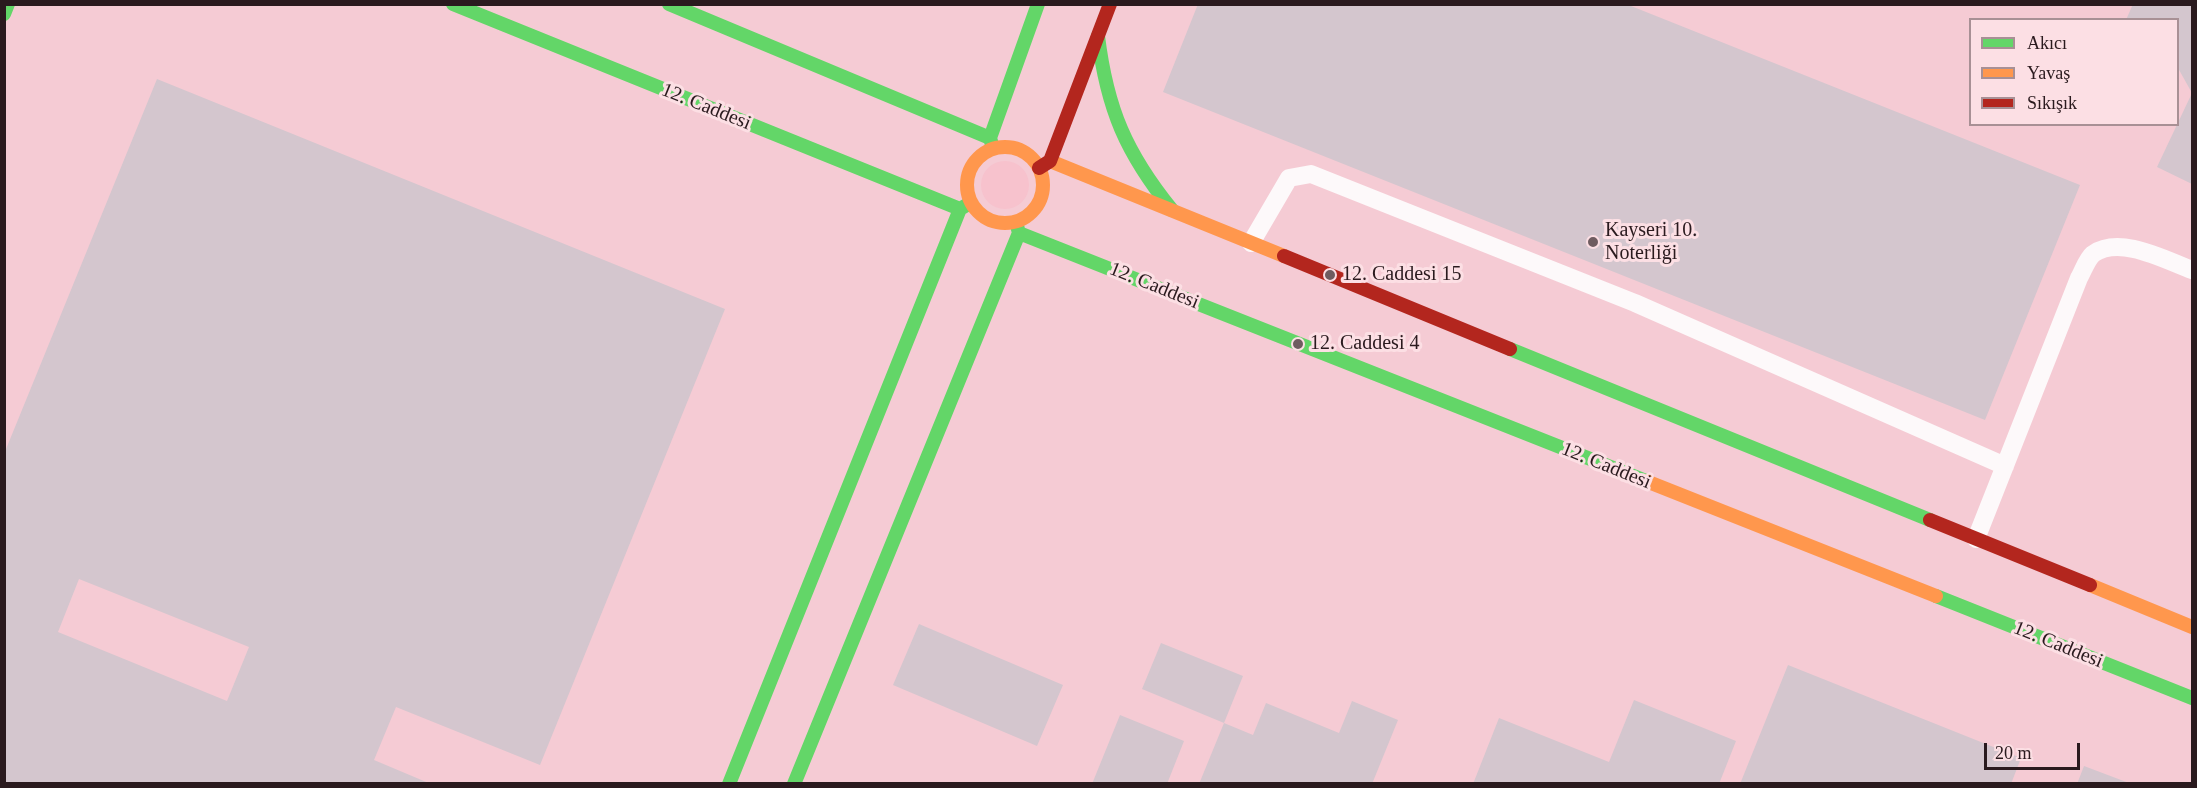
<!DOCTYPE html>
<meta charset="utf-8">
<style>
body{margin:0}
#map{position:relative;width:2197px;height:788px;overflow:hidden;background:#f0d6db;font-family:Georgia,serif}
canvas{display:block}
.frame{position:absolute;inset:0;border:6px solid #2a1a1e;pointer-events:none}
.legend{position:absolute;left:1969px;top:18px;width:210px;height:108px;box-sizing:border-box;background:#fcdfe4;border:2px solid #a89095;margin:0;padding:8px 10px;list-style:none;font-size:18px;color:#2a1a1e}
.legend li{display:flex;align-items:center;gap:12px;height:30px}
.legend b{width:30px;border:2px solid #a89095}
.scale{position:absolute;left:1984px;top:743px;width:96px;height:27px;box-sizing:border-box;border:3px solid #2a1a1e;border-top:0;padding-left:8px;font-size:18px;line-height:21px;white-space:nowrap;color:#2a1a1e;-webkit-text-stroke:4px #fcdfe4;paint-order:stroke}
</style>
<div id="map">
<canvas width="2197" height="788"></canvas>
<div class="frame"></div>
<ul class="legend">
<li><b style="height:8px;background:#63d668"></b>Akıcı</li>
<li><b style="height:8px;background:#ff974d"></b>Yavaş</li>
<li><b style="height:8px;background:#b3261e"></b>Sıkışık</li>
</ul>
<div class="scale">20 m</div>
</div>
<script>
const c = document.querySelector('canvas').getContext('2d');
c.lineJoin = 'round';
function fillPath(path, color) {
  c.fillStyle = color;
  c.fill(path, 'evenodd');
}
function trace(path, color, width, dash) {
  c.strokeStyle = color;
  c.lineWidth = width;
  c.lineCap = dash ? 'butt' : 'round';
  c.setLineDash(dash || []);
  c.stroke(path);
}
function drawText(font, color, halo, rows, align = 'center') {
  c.font = font + ' Georgia,serif';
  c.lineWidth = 6;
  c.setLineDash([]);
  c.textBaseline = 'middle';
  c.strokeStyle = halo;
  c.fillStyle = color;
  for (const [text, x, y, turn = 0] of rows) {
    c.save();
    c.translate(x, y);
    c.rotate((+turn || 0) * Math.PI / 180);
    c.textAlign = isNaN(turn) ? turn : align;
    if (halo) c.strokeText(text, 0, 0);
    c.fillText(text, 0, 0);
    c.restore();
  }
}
const built = new Path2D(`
 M5,5H2192V783H5ZM1970,20H2178V124H1970Z`);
const green = new Path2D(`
 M981 185a24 24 0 1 1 48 0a24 24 0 1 1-48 0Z`);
const building = new Path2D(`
 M1198,4H1626L2080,185L1985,420L1163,92Z
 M2133,4H2192V184L2157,167L2192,93L2178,68V20H2126Z
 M157,79L725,309L540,765L396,707L374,760L431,784H4V454ZM79,579L249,647L227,701L58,632Z
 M919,624L1063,685L1037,746L893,685Z
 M1161,643L1243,676L1224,723L1142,689Z
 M1788,665L2021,758L2011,784H1740Z
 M1634,700L1736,741L1719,784H1473L1499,718L1609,762Z
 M1352,701L1398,720L1372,784H1199L1224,723L1253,735L1266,703L1339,733Z
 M1120,715L1184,741L1167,784H1092Z
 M2084,766L2129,783V784H2077Z`);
const lane = new Path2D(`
 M1251,243L1289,178L1311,174L1635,303L2005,466
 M1976,539L2079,278C2083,271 2087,259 2093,254C2120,235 2165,260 2192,270`);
const fast = new Path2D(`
 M453,4L960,209
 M669,4L990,138
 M4,14L8,4
 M1098,36C1107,109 1126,153 1172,210
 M993,148L990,138L1038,4
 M1019,233L1646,481
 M1510,349L1930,520
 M1936,596L2192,698
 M729,784L960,209L970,203
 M794,784L1019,233L1016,222`);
const slow = new Path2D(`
 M967 185a38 38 0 1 1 76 0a38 38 0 1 1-76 0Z
 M1050,161L1284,256
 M1646,481L1936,596
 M2090,585L2192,627`);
const jam = new Path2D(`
 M1039,168L1050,161L1110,4
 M1284,256L1510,349
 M1930,520L2090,585`);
const markers = [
 [1593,242,6,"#6f5c60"],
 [1330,275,6,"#6f5c60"],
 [1298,344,6,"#6f5c60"]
];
const streetNames = [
 ["12. Caddesi",706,107,22],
 ["12. Caddesi",1154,286,22],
 ["12. Caddesi",1606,466,22],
 ["12. Caddesi",2058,645,22]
];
const poiNames = [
 ["Kayseri 10.",1605,231],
 ["Noterliği",1605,254],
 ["12. Caddesi 15",1342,275],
 ["12. Caddesi 4",1310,344]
];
fillPath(built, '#f5cbd4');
fillPath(green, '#f7c2cd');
fillPath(building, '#d4c6ce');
trace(lane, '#fdf9fa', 18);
trace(fast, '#63d668', 14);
trace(slow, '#ff974d', 14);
trace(jam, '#b3261e', 14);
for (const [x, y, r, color] of markers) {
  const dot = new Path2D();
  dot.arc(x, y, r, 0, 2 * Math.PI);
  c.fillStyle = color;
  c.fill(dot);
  trace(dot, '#fcdfe4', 2);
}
drawText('20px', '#2a1a1e', '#fcdfe4', streetNames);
drawText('20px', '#2a1a1e', '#fcdfe4', poiNames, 'left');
</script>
